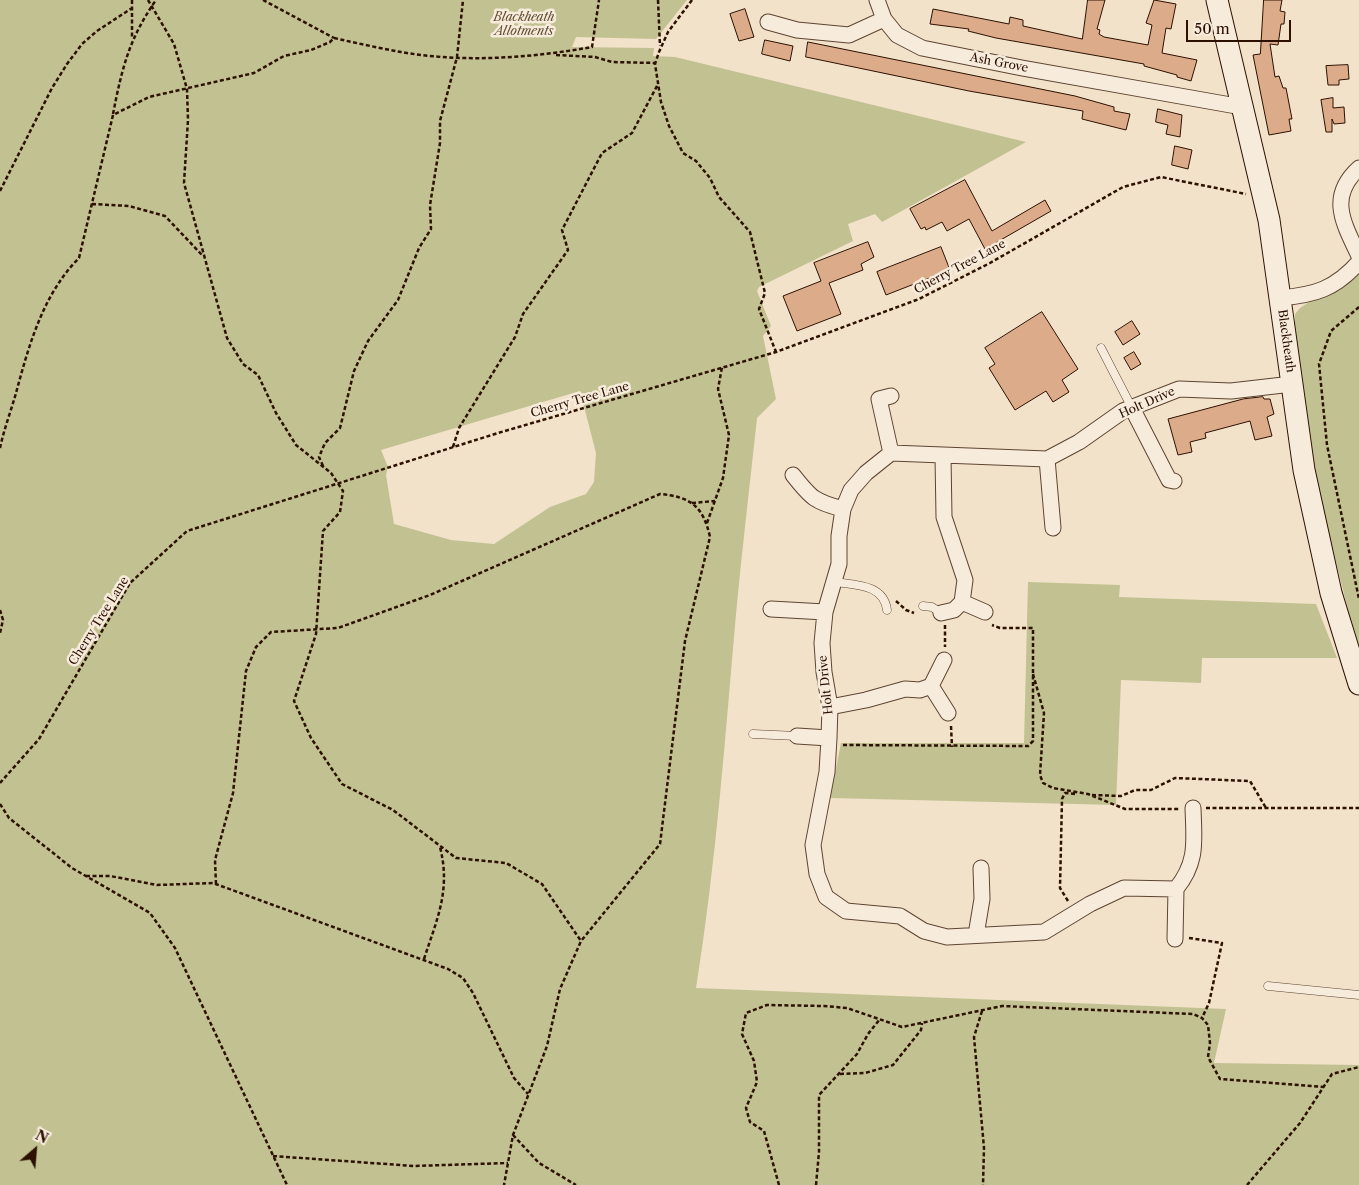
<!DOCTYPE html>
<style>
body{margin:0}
#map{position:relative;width:1359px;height:1185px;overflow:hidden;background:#f2e2c9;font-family:"Libre Caslon Text",serif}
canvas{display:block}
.north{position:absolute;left:10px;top:1125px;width:50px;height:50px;-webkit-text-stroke:4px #f7ecdc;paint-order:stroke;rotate:27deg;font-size:14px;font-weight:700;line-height:20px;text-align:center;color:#2c1000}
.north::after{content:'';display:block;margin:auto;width:18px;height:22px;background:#2c1000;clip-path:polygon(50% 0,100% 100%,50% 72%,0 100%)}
.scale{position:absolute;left:1186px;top:20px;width:105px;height:22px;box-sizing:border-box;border:2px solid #2c1000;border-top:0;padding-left:6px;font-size:15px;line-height:18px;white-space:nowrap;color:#2c1000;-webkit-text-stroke:4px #f7ecdc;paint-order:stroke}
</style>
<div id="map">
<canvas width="1359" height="1185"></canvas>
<div class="north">N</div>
<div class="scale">50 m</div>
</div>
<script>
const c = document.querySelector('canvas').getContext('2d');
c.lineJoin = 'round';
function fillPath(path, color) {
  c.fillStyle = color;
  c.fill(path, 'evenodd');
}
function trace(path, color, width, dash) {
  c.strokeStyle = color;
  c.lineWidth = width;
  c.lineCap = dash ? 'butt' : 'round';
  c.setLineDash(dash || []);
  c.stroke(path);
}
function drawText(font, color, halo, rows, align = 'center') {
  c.font = font + ' "Libre Caslon Text",serif';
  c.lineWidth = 5;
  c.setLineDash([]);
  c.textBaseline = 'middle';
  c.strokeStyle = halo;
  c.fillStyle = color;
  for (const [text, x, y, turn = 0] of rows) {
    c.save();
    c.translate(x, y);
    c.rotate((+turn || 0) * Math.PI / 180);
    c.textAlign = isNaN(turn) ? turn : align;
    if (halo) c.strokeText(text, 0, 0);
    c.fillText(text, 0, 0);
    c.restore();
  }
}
const green = new Path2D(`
 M0,0H687L656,39L576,37L572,47L654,48L653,56L675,57L1026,142L882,222L875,214L848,224L853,241L759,287L757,291L771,326L763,336L776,399L757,418C750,484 742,549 736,614C725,739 716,864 696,988L1226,1009L1214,1063L1359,1065V1185H0ZM580,391L596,453L594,482L586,494L550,507L494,544L451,540L394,524L386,475L388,467L381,450Z
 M1359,275V654L1313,470L1305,398L1295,336V314L1300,308L1312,300L1340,290Z
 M1028,582L1120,585L1119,597L1316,604L1337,658H1202L1201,683L1121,680L1116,805L830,798L841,743H1024Z`);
const building = new Path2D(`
 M1088,0H1105L1097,29L1100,30L1099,34L1104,37L1148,45L1152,25L1146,23L1154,0L1176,4L1171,29L1166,28L1162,53L1197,60L1191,81L1177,77V75L1144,66V64L996,38L968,31L969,29L930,24L933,9L1009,24L1010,17L1023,20V26L1082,39Z
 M1264,0H1282L1280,11L1285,12L1284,24H1281L1278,45L1270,44L1275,77L1279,76L1283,88H1286L1292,119H1289L1291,131L1269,135L1253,55L1260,54Z
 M745,9L754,37L739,41L730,14Z
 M765,40L793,46L790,61L762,54Z
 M808,42L1075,96L1114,107V111L1130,114L1126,130L1082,119L1083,111L969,91L806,57Z
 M1348,65L1349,79L1339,80V85H1328L1326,66Z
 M1333,98V108L1344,107L1345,123L1334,124L1332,119V132H1326L1321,100Z
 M1158,109L1182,115L1180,137L1166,134L1168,125L1156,122Z
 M1175,146L1192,150L1188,169L1172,165Z
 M965,180L992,231L1045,200L1051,211L985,249L969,219L947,231L942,222L926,230L925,227L921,229L910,209Z
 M868,242L874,257L861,264L863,270L829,283L841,314L797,331L783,296L821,281L814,263Z
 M941,247L950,270L886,295L877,272Z
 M1042,312L1078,369L1062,380L1069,392L1053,402L1046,391L1015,410L989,368L995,364L985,348Z
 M1132,321L1140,334L1123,345L1115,332Z
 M1134,352L1141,364L1131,370L1124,358Z
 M1263,397L1264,399H1270L1274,414L1267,417L1272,436L1255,440L1250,421L1205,433L1206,438L1190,442L1192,452L1178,455L1168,419L1243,399Z`);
const path = new Path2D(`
 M132,0V37
 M148,0L174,44L187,89L188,120L184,183L227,338L243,364L258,375L276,413L296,445L331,473L343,491L340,512L323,531L316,634L294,701L311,738L342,784L393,810L456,858L506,863L542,884L581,941L560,989L547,1046L513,1135L504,1185
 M263,0L334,38
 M658,0L660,46
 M692,0L668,32L659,52L655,64L661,102L669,126L683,153L696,161L710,178L719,197L750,232L765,293L759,309L776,352
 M556,55L595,57L612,62L656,63
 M113,114C122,68 129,39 156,0
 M0,191L52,88L67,64L82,44L97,31L132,8
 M92,204L129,206L165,216L202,255
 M1359,307L1331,331L1319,364L1327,445L1359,599
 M453,447L459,428L515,337L523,314L568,250L562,230L602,153L632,133L658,84
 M0,448C4,429 11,411 16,393C29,345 43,294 79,258L113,115L149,97L254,73L284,56L311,50L330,42L334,38C356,43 379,48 401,52C463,63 531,58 592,47L599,0
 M323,466L319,457L325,443L340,428L354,371L368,341L398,300L419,248L431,229L430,205L440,143V121L457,57L463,0
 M692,503L715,501
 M707,523L723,478L729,435L718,389L722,367
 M896,601L906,610L914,613
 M0,610L3,620L0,633
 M945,625V647
 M1033,674L1044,713L1040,775L1043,783L1053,788L1088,794L1125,809H1180
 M951,726L952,747
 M843,745L1028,746L1033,741V628H1000L992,625
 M0,783L39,739L130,583L187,531L498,433L776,352L919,299L990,263L1123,187L1161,177L1246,194
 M1092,795L1121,796L1135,790H1151L1175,778L1250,781L1266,808
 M0,804L9,818L72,868L150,913L175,948L287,1185
 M1206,808H1359
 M86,876H110L157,885L213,883L448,969L463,978L473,993L514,1078L528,1094
 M216,884L215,860L233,793L246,671L256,647L271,632L338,628L430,595L660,494C691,497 703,506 710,537L685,641L660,844L581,941
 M1068,901L1060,888L1062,799L1065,793L1076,794
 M1189,938L1222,943L1209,1003L1202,1018
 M424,959C437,919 451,890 440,847
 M982,1011L974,1037L984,1148L983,1185
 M840,1074L865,1073L893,1065L921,1030L922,1023
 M513,1135L539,1163L576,1185
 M273,1156L414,1166L508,1163
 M779,1185L764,1131L750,1122L746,1108L757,1082L754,1061L742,1034L746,1013L767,1005L824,1006L847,1008L902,1027L1002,1006L1193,1014L1202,1018L1208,1025L1210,1043L1208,1057L1220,1079L1324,1087
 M816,1185L819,1152V1095L857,1054L868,1034L880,1019
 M1247,1185L1300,1123L1332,1074L1359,1067`);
const lane = new Path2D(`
 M1101,348L1132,408
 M835,582C855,585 884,584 887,610
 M923,606L932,607L941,613
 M753,734L797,736
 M1268,986L1359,995`);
const street = new Path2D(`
 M877,0L884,19
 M768,22L797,30L849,35L884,19L897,35L922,48L1022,68L1242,107
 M1359,168C1327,197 1344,224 1359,256
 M1280,298C1315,295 1335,289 1359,262
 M891,396L879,399L891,453
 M1132,408L1169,480L1174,481
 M943,456L944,517L965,580L962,602L985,612
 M1047,459L1053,528
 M793,475C811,498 815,502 843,509
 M771,609L825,612
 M941,613L954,610L962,602
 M931,686L948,713
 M830,707L866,700L905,689L920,690L931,686L944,660
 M797,736L829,738
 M1193,808C1194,841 1198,862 1176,889L1124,888L1090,904L1044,932L947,937L924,931L900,916L846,911L826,897L817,874L813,845L827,772L829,738L830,707L824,672L822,643L825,612L839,564V536L843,509L851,490L866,473L891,453L1047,459L1079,442L1123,411L1179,389L1231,391L1292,384
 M976,935L982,899L981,868
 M1175,939L1176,889`);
const secondary = new Path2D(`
 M1217,0L1269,220L1304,470L1331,593L1359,684`);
const parkNames = [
 ["Blackheath",524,18],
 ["Allotments",524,32]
];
const streetNames = [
 ["Ash Grove",999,63,11],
 ["Cherry Tree Lane",960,267,-28],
 ["Blackheath",1286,341,82],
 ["Cherry Tree Lane",580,400,-16],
 ["Holt Drive",1147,403,-24],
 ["Cherry Tree Lane",99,621,-58],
 ["Holt Drive",826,685,-96]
];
fillPath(green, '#c2c191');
fillPath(building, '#dcab89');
trace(building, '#2c1000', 1);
trace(lane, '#5e4432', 9);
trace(street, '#5e4432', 17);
trace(secondary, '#2c1000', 23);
trace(path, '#2c1000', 2.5, [4, 2.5]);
trace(lane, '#f7ecdc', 8);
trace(street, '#f7ecdc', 15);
trace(secondary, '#f7ecdc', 21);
drawText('italic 12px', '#604e33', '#f7ecdc', parkNames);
drawText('12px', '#2c1000', '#f7ecdc', streetNames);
</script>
